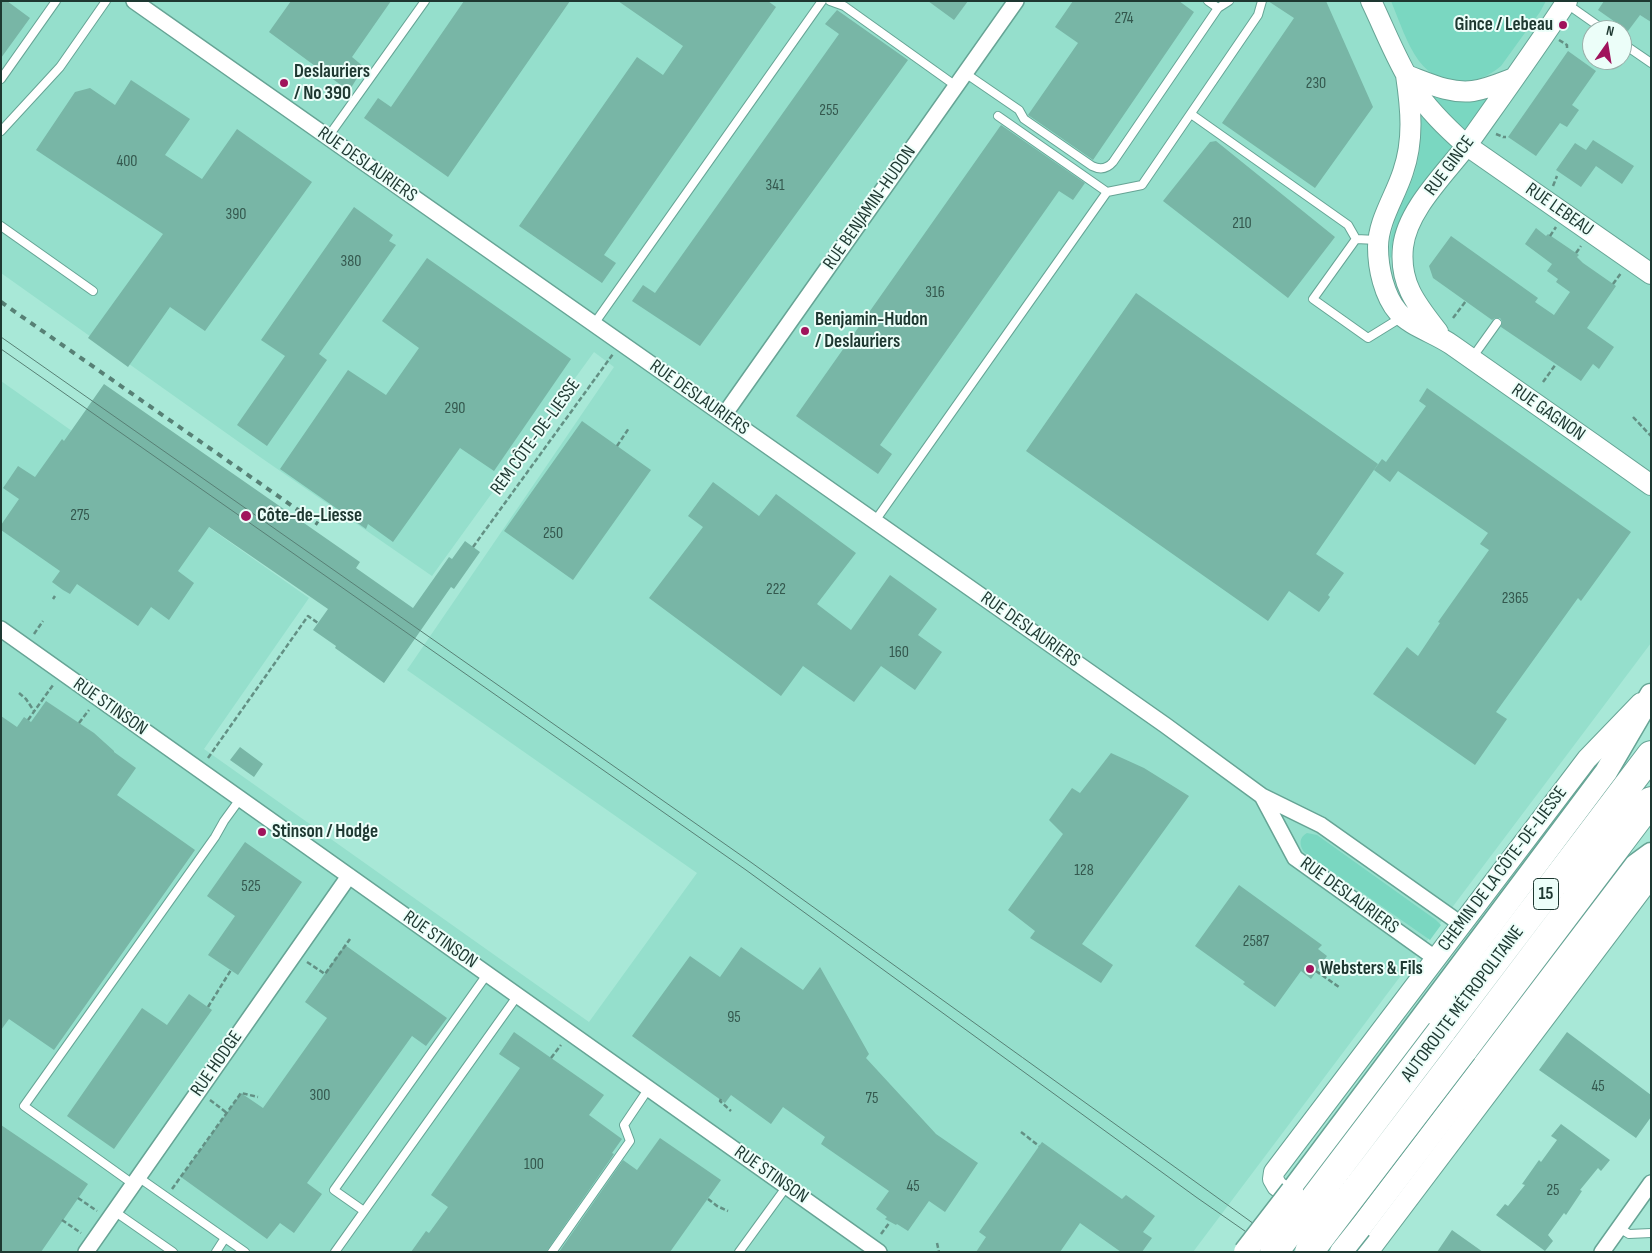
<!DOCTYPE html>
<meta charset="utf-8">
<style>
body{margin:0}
#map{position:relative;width:1652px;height:1253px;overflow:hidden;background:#a8e8d7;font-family:"Sofia Sans Condensed",sans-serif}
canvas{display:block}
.frame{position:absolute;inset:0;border:2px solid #1e3831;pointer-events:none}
.north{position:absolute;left:1582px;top:20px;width:50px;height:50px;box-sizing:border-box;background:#ecfef9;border:1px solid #9aafa9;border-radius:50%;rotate:13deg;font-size:14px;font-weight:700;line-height:20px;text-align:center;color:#1e3831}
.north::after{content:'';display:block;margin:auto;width:18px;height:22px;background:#a0135c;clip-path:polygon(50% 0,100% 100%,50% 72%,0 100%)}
</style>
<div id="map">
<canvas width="1652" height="1253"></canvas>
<div class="frame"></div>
<div class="north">N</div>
</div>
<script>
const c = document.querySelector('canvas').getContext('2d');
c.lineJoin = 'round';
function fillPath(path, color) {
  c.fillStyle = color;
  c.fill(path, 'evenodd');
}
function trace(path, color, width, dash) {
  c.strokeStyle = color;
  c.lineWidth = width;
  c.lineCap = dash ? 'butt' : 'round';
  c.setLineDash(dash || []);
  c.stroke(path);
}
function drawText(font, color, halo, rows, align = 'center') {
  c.font = font + ' "Sofia Sans Condensed",sans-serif';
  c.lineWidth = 4;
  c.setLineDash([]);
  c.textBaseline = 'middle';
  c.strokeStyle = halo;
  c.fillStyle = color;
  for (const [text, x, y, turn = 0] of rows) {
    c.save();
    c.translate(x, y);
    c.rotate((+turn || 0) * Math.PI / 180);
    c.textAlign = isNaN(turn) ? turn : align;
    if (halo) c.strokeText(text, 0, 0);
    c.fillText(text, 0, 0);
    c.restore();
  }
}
const built = new Path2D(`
 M1,1H1651V643L1193,1252H1V381L309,598L204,749L589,1022L697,873L407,670L614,367L594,352L432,576L260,457L1,273ZM1592,30H1622V60H1592Z`);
const green = new Path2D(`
 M1391,1H1546L1540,12L1501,66C1477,87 1440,89 1419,61C1407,45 1399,20 1391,1Z
 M1429,93L1451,101L1485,98L1486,102L1463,132Z
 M1422,113L1453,146C1429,178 1391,215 1391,258L1390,257C1387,220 1411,195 1418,160C1422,145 1419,129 1422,113Z
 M1307,833L1317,835L1436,920L1441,925L1430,940L1304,852C1299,845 1299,837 1307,833Z`);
const building = new Path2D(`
 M1,1H7L30,18L1,58Z
 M291,1H391L352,57L364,67L349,91L269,32Z
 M464,1H570L448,177L364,118L378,98L391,107Z
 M618,1H768L776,7L604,255L616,263L602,283L519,226L637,57L663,75L683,46Z
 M928,1H968L954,20Z
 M1073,1H1179L1194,12L1093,160L1028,115L1078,43L1055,27Z
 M1268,1H1326L1373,107L1315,188L1222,123L1294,18Z
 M1604,1H1651V22L1640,15L1628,31L1598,10Z
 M837,10L908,60L700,346L632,301L643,285L655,293L839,34L825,24Z
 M1568,51L1596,71L1572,105L1579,110L1567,127L1560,123L1536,156L1508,137Z
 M131,80L190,119L165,155L202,179L237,129L312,182L205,331L170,307L128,367L88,338L163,234L36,150L75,92L90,88L115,105Z
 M1001,125L1085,183L1073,200L1059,191L880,445L892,454L878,474L796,416Z
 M1593,140L1634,166L1622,184L1596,166L1581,187L1556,170L1575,143L1586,150Z
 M1216,141L1335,237L1288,298L1163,201L1210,142Z
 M354,207L393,235L389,241L396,245L319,354L327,360L267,446L237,425L285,356L261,340Z
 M1536,228L1546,236L1548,234L1579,255L1577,257L1583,263L1616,286L1587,328L1614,347L1599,369L1593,364L1581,381L1501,327L1502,321L1500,318H1495L1492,320L1433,278L1429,266L1451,236L1538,298L1535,302L1554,315L1570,292L1556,282L1558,279L1547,271L1552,264L1525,244Z
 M427,258L571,359L494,471L460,448L393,542L368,524L366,529L280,469L348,370L386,395L419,348L382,321Z
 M1136,293L1378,464L1316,554L1344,573L1328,595L1330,597L1319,612L1289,591L1268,621L1026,451Z
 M104,384L360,562L356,568L413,608L449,557L452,559L465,541L480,552L454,589L451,587L384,683L335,648L336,646L313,630L328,609L209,527L178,571L194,583L169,620L151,607L138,626L77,584L70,594L63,590L52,582L60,571L1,530V525L19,499L3,488L18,466L35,477L62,439L64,441Z
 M1427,388L1631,532L1581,601L1578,598L1496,712L1507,719L1475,765L1373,694L1407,647L1418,656L1440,623L1438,622L1489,550L1480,544L1488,533L1398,471L1390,482L1374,470L1382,459L1386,462L1426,406L1419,401Z
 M582,421L651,470L573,580L504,531Z
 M713,482L759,516L776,494L856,553L817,604L851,630L890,575L937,609L918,635L942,652L915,690L881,666L854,702L803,666L781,696L649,598L703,527L688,516Z
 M46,701L94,733L114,751V752L136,768L117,795L195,850L54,1050L9,1019L1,1030V716L17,727L24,717L31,722Z
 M240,747L263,764L254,777L230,760Z
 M1111,753L1144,768L1189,796L1082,944L1113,965L1101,983L1030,938L1035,931L1008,910L1063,834L1049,820L1072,788L1080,793Z
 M245,842L302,882L238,975L208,955L235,916L207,896Z
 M1239,885L1322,945L1318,949L1327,956L1311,979L1301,971L1275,1007L1243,984L1245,982L1195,946Z
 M345,945L447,1018L426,1046L412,1036L307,1183L322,1194L294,1233L280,1223L267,1239L181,1177L241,1093L263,1108L327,1018L305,1002Z
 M741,947L803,990L820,967L869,1054L866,1058L936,1134L978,1163L945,1212L929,1201L908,1231L897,1224L896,1225L885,1219L887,1217L876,1209L889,1191L821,1144L825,1137L783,1107L771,1124L731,1095L725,1103L632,1036L690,956L720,977Z
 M189,994L212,1010L114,1149L67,1116L142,1008L167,1025Z
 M514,1032L604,1095L589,1115L622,1139L612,1153L614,1154L546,1252H411L426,1231L429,1233L448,1207L431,1195L520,1068L499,1054Z
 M1567,1032L1651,1095V1117L1636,1138L1539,1070Z
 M1561,1124L1610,1160L1601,1171L1598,1168L1580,1190L1582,1191L1566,1215L1564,1213L1548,1235L1553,1241L1545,1251L1496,1215L1505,1204L1508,1206L1525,1185L1522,1184L1539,1160L1541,1162L1557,1140L1551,1136Z
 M1,1125L88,1184L41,1252H1Z
 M660,1138L721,1180L670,1252H559L623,1160L637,1170Z
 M1042,1142L1122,1199L1126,1195L1155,1216L1143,1232L1152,1238L1142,1252H1121L1080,1223L1060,1252H976L986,1237L979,1232Z
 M1452,1230L1483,1252H1437Z`);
const path = new Path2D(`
 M1559,40L1567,45V50
 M1496,134L1503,137H1506
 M1553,186L1557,176
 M1550,236L1556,227
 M1576,253L1581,246
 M1613,284L1621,273
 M1453,318L1466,301
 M1543,382L1556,364
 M1633,417L1651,436
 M617,446L629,428
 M473,547L613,354
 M53,599L55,596
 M34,634L43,621
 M19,693L26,699L34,711
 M28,720L53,685
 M79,723L89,710
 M208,758L308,616L318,623
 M307,962L325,974L350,939
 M1316,971L1339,987
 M208,1007L231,970
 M551,1058L561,1045
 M721,1099L720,1101L731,1111
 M210,1100L227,1113
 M1021,1132L1039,1146
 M172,1189L241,1093L258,1097
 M78,1198L97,1211
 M708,1199L717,1206L728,1211
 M62,1220L81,1233
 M881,1234L890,1222
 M937,1243L939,1252`);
const service = new Path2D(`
 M830,1L844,6L956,86
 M1567,4L1604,30
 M1218,8L1229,1
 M1622,43L1651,63
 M965,73L1019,110L1024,119L1092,166C1100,170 1107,169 1113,162L1218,8L1208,1
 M1,79L56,1
 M1191,114L1348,225L1356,239L1377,240
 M1,131L60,67L106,1
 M328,137L425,1
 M1107,192L1142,185L1258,15L1262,1
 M1,226L93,291
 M1356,239L1313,299L1368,338L1402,317
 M594,324L822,1
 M1472,358L1497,323
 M875,521L1107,192L998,116
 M138,1177L245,1252
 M133,1184L24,1106L215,837L224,821L240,799
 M114,1211L173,1252
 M364,1211L334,1190L488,973
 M1619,1228L1629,1234L1651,1233
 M216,1252L225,1238
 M335,1252L518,995
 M552,1252L630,1141L624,1125L649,1088
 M739,1252L787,1186`);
const minor = new Path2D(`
 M134,1L1165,725L1262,796L1321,825L1461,924
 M724,415L1016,1
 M1,629L879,1252
 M1262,796L1295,858L1435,958
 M86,1252L349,876
 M1602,1252L1651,1183`);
const tertiary = new Path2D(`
 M1371,1C1385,30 1397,62 1414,88C1428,110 1447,128 1466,145L1651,274
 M1406,75C1411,109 1414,140 1403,172C1395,197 1378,221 1378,247C1378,268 1384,296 1398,312C1410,326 1437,334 1452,345C1519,392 1585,438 1651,485
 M1406,75C1428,83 1450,94 1473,91C1487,89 1501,83 1514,78
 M1438,332C1417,305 1399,284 1403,247C1407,210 1445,174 1467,145C1501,97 1535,50 1567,1
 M1368,1252L1277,1186L1273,1179L1274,1172L1587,759L1641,703
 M1368,1252L1651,877`);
const secondary = new Path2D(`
 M1292,1191L1606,772L1651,695
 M1360,1228L1636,865L1651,854`);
const motorway = new Path2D(`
 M1441,1032L1651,755
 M1463,1050L1651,801`);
const tram = new Path2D(`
 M1,337L752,863L1293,1252
 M1,349L746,870L1196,1197L1275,1252`);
const rail = new Path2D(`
 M1,302L318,524`);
const secondaryBridge = new Path2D(`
 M1245,1252L1292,1191
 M1341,1252L1360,1228`);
const motorwayBridge = new Path2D(`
 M1274,1252L1441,1032
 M1309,1252L1463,1050`);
const markers = [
 [1563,25,5,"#a0135c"],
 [284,83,5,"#a0135c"],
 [805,331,5,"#a0135c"],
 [246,516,6,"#a0135c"],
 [262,832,5,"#a0135c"],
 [1310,969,5,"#a0135c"]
];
const numberNames = [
 ["274",1124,19],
 ["230",1316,84],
 ["255",829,111],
 ["400",127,162],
 ["341",775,186],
 ["390",236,215],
 ["210",1242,224],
 ["380",351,262],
 ["316",935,293],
 ["290",455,409],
 ["275",80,516],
 ["250",553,534],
 ["222",776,590],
 ["2365",1515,599],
 ["160",899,653],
 ["128",1084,871],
 ["525",251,887],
 ["2587",1256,942],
 ["95",734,1018],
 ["45",1598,1087],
 ["300",320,1096],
 ["75",872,1099],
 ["100",534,1165],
 ["45",913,1187],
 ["25",1553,1191]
];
const shields = [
 [1546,894,25]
];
const shieldNames = [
 ["15",1546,894]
];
const poiNames = [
 ["Gince / Lebeau",1553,25,"right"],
 ["Deslauriers",294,72],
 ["/ No 390",294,94],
 ["Benjamin-Hudon",815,320],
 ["/ Deslauriers",815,342],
 ["Côte-de-Liesse",257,516],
 ["Stinson / Hodge",272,832],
 ["Websters & Fils",1320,969]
];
const streetNames = [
 ["RUE DESLAURIERS",367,165,35],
 ["RUE GINCE",1450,166,-53],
 ["RUE BENJAMIN-HUDON",870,208,-55],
 ["RUE LEBEAU",1559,210,35],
 ["RUE DESLAURIERS",699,398,35],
 ["RUE GAGNON",1548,413,35],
 ["REM CÔTE-DE-LIESSE",536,437,-54],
 ["RUE DESLAURIERS",1030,630,35],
 ["RUE STINSON",110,707,35],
 ["CHEMIN DE LA CÔTE-DE-LIESSE",1503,869,-53],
 ["RUE DESLAURIERS",1349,896,36],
 ["RUE STINSON",440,940,35],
 ["AUTOROUTE MÉTROPOLITAINE",1463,1004,-53],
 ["RUE HODGE",217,1064,-55],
 ["RUE STINSON",771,1175,35]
];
fillPath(built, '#95dfcc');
fillPath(green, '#7ad7c1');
fillPath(building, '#78b6a6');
trace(service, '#66a495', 10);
trace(minor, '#66a495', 18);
trace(tertiary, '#66a495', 22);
trace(secondary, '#66a495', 25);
trace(motorway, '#66a495', 30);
trace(path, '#639084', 2.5, [5, 2.5]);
trace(service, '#fff', 8);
trace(minor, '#fff', 15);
trace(tertiary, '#fff', 20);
trace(secondary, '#fff', 22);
trace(motorway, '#fff', 28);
trace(tram, '#578075', 1);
trace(rail, '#578075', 4, [6, 6]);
trace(secondaryBridge, '#66a495', 25, []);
trace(motorwayBridge, '#66a495', 30, []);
trace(secondaryBridge, '#fff', 22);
trace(motorwayBridge, '#fff', 28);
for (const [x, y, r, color] of markers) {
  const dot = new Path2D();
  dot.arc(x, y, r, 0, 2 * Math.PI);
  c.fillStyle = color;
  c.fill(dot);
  trace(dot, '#ecfef9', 2);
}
drawText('16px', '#34584e', null, numberNames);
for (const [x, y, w] of shields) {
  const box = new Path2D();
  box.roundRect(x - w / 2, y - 15.5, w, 31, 4);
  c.fillStyle = '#ecfef9';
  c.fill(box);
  trace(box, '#1e3831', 1);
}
drawText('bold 18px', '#1e3831', null, shieldNames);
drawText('bold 19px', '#1e3831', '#ecfef9', poiNames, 'left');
drawText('19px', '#1e3831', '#ecfef9', streetNames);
</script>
